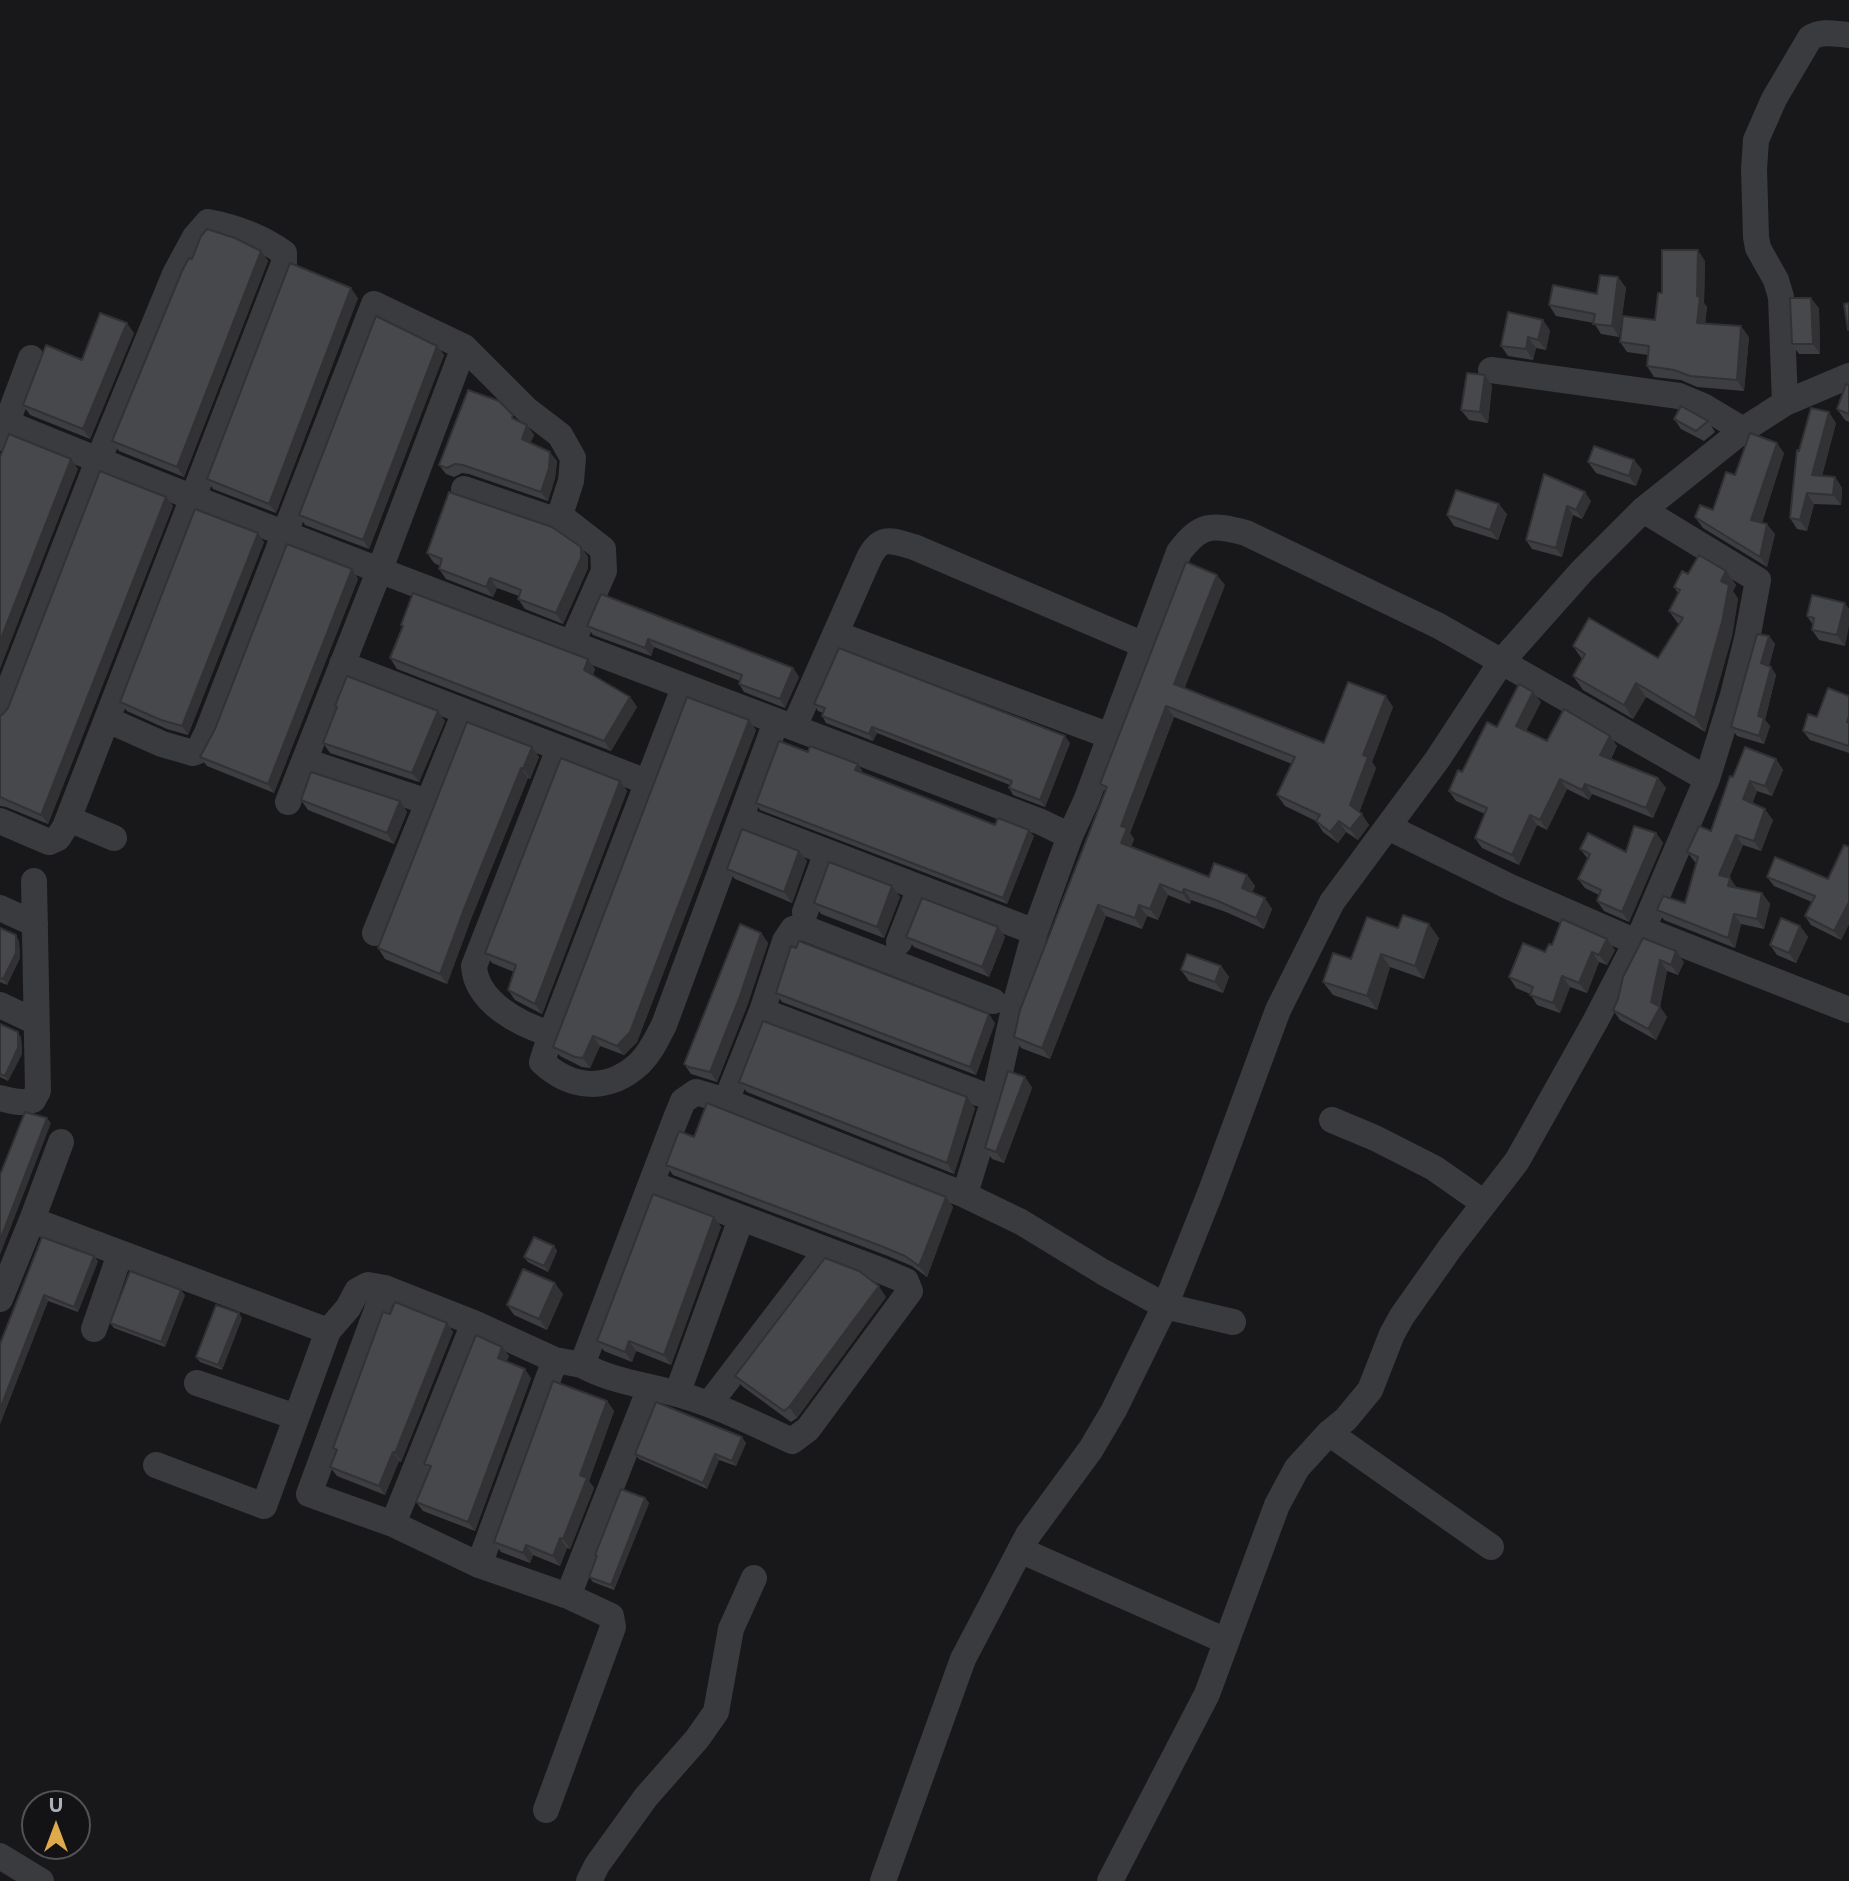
<!DOCTYPE html>
<style>
body{margin:0}
#map{position:relative;width:1849px;height:1881px;overflow:hidden;background:#18181a;font-family:Montserrat,sans-serif}
canvas{display:block}
.north{position:absolute;left:21px;top:1790px;width:70px;height:70px;box-sizing:border-box;background:#131315;border:2px solid #505256;border-radius:50%;rotate:0deg;font-size:19px;font-weight:700;line-height:28px;text-align:center;color:#acb0b8}
.north::after{content:'';display:block;margin:auto;width:24px;height:32px;background:#deaa4c;clip-path:polygon(50% 0,100% 100%,50% 72%,0 100%)}
</style>
<div id="map">
<canvas width="1849" height="1881"></canvas>
<div class="north">U</div>
</div>
<script>
const c = document.querySelector('canvas').getContext('2d');
c.lineJoin = 'round';
function trace(path, color, width, dash) {
  c.strokeStyle = color;
  c.lineWidth = width;
  c.lineCap = dash ? 'butt' : 'round';
  c.setLineDash(dash || []);
  c.stroke(path);
}
function fillPath(path, color) {
  c.fillStyle = color;
  c.fill(path, 'evenodd');
}
const minor = new Path2D(`
 M464,347L526,409L560,435L573,458L571,481L558,521H567L603,549L604,571L572,643
 M1491,370L1679,396L1703,406L1743,430
 M1785,403L1781,297L1776,280L1758,248L1756,237L1754,169L1756,140L1774,99L1810,38C1821,30 1836,34 1849,35
 M7,423C349,563 697,689 1041,822L1070,836L1086,801L1179,552C1201,523 1212,524 1246,533L1439,626L1707,779L1643,929L1596,1020L1517,1161L1450,1248L1402,1316L1392,1334L1370,1390L1346,1419L1329,1433L1297,1468L1277,1505L1207,1694L1110,1881
 M1,438L31,358
 M464,489L558,521
 M1643,510L1758,580L1747,639L1733,695L1707,779
 M836,634L1110,736
 M342,664L647,782
 M0,712L98,461L175,274L195,237L208,222C234,227 262,237 284,253V263L65,827L58,838L49,842L0,821
 M108,720L162,744L193,753L198,751L207,733L374,304L464,347L380,569L288,802
 M794,727L869,558C881,534 892,541 914,547L1144,645
 M559,749L474,966C476,1002 520,1025 551,1034L684,688
 M305,761L428,802
 M69,819L114,838
 M741,819L1035,932
 M1388,827L1510,887L1636,942
 M0,908L35,924
 M805,912L827,852
 M1643,929L1849,1010
 M375,933L465,712
 M899,942L920,888
 M0,1005L36,1022
 M762,1011L978,1093
 M551,1034L542,1062C572,1090 609,1092 640,1063C651,1052 657,1038 664,1025L776,722
 M0,1098C12,1101 21,1104 33,1100L38,1091L34,881
 M726,1101L762,1011L785,941L793,929L802,927L993,1001
 M1332,1120L1375,1138L1434,1168L1484,1203
 M61,1142L32,1220L328,1331
 M968,1184L994,1099L1014,1009L1035,932L1070,836
 M385,1288L309,1494L393,1524L479,1565L568,1596L611,1616L613,1627L546,1810
 M0,1299L32,1220
 M94,1329L120,1254
 M582,1365C613,1382 647,1385 681,1395C719,1406 755,1424 792,1441L808,1429L910,1291L906,1281L882,1271L652,1184
 M197,1383L296,1417
 M677,1394L741,1219
 M709,1404L826,1251
 M1329,1433L1491,1547
 M156,1465L264,1506L328,1331L348,1308L357,1291L368,1285L385,1288L474,1323L555,1360L582,1365L674,1123L683,1101L696,1092L726,1101L965,1195L1021,1222L1103,1272L1165,1306L1233,1322
 M393,1524L474,1323
 M1020,1550L1226,1641
 M479,1565L555,1360
 M568,1596L650,1388
 M0,1856L41,1881
 M589,1881L597,1865L646,1797L697,1739L716,1712L731,1629L754,1578
 M883,1881L963,1659L1028,1535L1091,1449L1114,1410L1165,1306L1211,1191L1278,1010L1332,902L1437,760L1502,661L1582,571L1643,510L1743,430L1785,403L1849,376`);
const wall = new Path2D(`
 M261,251L268,261L184,477L119,451L112,441L192,259Z
 M1705,261L1704,303L1707,307L1705,324L1749,337L1744,391L1697,387L1681,380L1654,377L1647,366L1648,355L1627,352L1620,342L1655,320L1662,293Z
 M1618,277L1626,288L1619,337L1601,334L1594,323L1556,316L1549,305L1597,294Z
 M358,298L276,513L213,489L207,479Z
 M1819,308L1820,354H1799L1792,344Z
 M1550,330L1546,350L1536,348L1533,360L1508,356L1501,346Z
 M134,333L90,439L30,415L23,405Z
 M437,346L444,355L369,549L305,525L299,515Z
 M1485,375L1492,386L1488,423L1469,420L1461,410Z
 M1849,385V422L1845,420L1837,409Z
 M1674,419L1708,421L1715,432L1704,441L1681,429Z
 M517,421L527,425L534,435L530,443L557,461L555,478L548,501L469,474L462,473L454,477L446,474L439,465Z
 M1836,423L1822,476L1835,477L1842,488L1841,505L1814,504L1807,531L1797,529L1790,518L1799,451Z
 M1784,453L1762,523L1775,534L1767,567L1703,528L1695,517L1713,510L1735,475Z
 M1634,460L1642,470L1636,486L1596,473L1588,462Z
 M1544,474L1591,501L1582,519L1573,515L1562,557L1532,549L1526,540Z
 M166,497L173,506L48,824L6,807L0,806V716L3,714Z
 M1507,514L1498,540L1454,526L1447,515Z
 M264,542L188,735L167,729L127,711L120,702Z
 M581,547L588,557V568L563,624L525,609L518,599L519,596L497,588L493,597L446,579L439,569L440,566L434,563L427,553Z
 M352,569L358,579L274,793L207,766L200,757Z
 M1726,571L1736,585L1733,591L1738,599L1732,636L1705,732L1646,697L1633,719L1583,690L1573,676L1582,659L1573,646L1658,658L1679,625L1669,611L1678,593L1674,587L1688,574Z
 M1225,585L1184,688L1324,743L1393,707L1372,762L1376,768L1359,812L1369,825L1358,840L1346,832L1338,843L1323,832L1316,821L1285,806L1277,795L1292,764L1174,717L1130,833L1134,839L1131,847L1209,877L1247,875L1255,886L1252,893L1272,909L1264,929L1226,912L1191,900L1190,904L1168,895L1158,920L1147,916L1142,929L1106,916L1050,1059L1021,1048L1014,1037L1106,792L1100,784Z
 M1849,609L1845,646L1819,640L1812,630L1813,625L1807,616Z
 M401,625L588,659L595,669L593,675L630,697L637,707L611,751L397,669L390,658L402,627Z
 M587,626L793,668L799,677L785,708L744,692L739,684L740,681L654,647L651,656L593,635Z
 M1769,636L1775,644L1769,666L1771,667L1776,675L1765,720L1770,726L1764,744L1737,736L1731,727Z
 M1849,696V753L1810,740L1803,731L1817,717Z
 M1541,702L1526,731L1547,741L1610,736L1617,746L1611,759L1658,778L1666,788L1653,818L1592,794L1589,800L1567,789L1547,830L1537,825L1519,865L1482,848L1475,838L1485,814L1456,801L1449,791L1497,727Z
 M814,704L1070,743L1045,807L1013,795L1009,788L1010,785L877,733L873,741L826,723L822,716L823,713L818,711Z
 M335,706L445,721L419,782L330,753L323,743L337,708Z
 M756,730L637,1042L624,1055L600,1046L590,1068L582,1067L560,1056L553,1047Z
 M532,747L539,757L530,779L528,778L471,919L447,984L385,959L378,948Z
 M808,752L862,770L861,773L995,825L1034,836L1007,904L760,810L756,803Z
 M1776,759L1783,770L1772,796L1757,791L1752,804L1773,820L1761,851L1743,845L1729,878L1737,888L1762,893L1770,904L1764,929L1741,924L1735,948L1664,920L1657,910L1685,903L1697,863L1695,862L1687,852L1711,831L1733,777Z
 M620,781L627,791L542,1014L515,1000L508,990L514,972L492,963L485,953Z
 M301,800L400,801L407,812L394,844L308,810Z
 M1656,833L1663,843L1629,922L1604,911L1597,901L1599,895L1585,888L1578,879L1588,859L1580,849L1626,852Z
 M1849,847V924L1841,940L1811,925L1805,916L1812,902L1774,886L1767,877L1828,879Z
 M799,851L807,861L792,903L735,879L727,869Z
 M892,886L900,897L884,938L821,914L814,903Z
 M1800,926L1808,937L1796,963L1777,955L1770,945Z
 M998,927L1005,937L989,977L914,947L906,937Z
 M0,928L19,941L20,958L7,985L0,982Z
 M1398,928L1439,938L1424,979L1390,967L1377,1010L1333,995L1323,982Z
 M761,933L768,943L747,1006L717,1082L691,1074L684,1064Z
 M1643,938L1684,962L1678,975L1667,971L1660,1007L1667,1017L1656,1040L1620,1020L1613,1010L1618,999Z
 M1552,945L1615,950L1607,965L1599,962L1587,993L1570,987L1560,1013L1537,1005L1530,994L1516,988L1509,977L1545,952Z
 M1221,966L1229,977L1223,993L1189,981L1181,970Z
 M776,993L995,1023L976,1075L782,1002Z
 M0,1024L21,1037L22,1054L8,1081L0,1077Z
 M1025,1077L1032,1088L1004,1163L992,1159L985,1148Z
 M739,1082L975,1108L954,1174L747,1092Z
 M694,1137L946,1197L953,1207L927,1277L912,1266L888,1256L673,1175L666,1165Z
 M714,1217L721,1227L671,1365L636,1351L632,1362L604,1351L597,1341Z
 M42,1237L98,1261L78,1312L48,1301L0,1424V1344Z
 M554,1246L557,1251L548,1272L528,1262L524,1257Z
 M563,1294L547,1330L514,1315L507,1305Z
 M185,1295L165,1347L114,1328L110,1323Z
 M886,1297L797,1418L791,1422L742,1386L735,1376Z
 M390,1314L447,1323L453,1332L401,1462L399,1461L385,1495L337,1476L330,1467L336,1453L333,1448Z
 M242,1318L222,1370L200,1362L196,1357Z
 M502,1347L509,1356L506,1362L531,1378L475,1531L423,1511L416,1502L429,1471L424,1464Z
 M607,1401L614,1411L589,1481L594,1488L570,1549L567,1548L560,1566L533,1555L530,1563L501,1552L494,1542Z
 M746,1443L736,1466L719,1460L707,1489L639,1459L635,1454Z
 M645,1498L649,1503L614,1590L593,1582L589,1577L597,1557L595,1555Z`);
const shadedWall = new Path2D(`
 M1698,250L1705,261L1704,303L1707,307L1704,333L1697,323Z
 M261,251L268,261L184,477L177,467Z
 M1618,277L1626,288L1619,337L1612,326Z
 M351,288L358,298L276,513L269,504Z
 M1811,298L1819,308L1820,354L1813,344Z
 M1543,320L1550,330L1546,350L1538,340Z
 M127,323L134,333L90,439L83,429Z
 M1741,326L1749,337L1744,391L1737,380Z
 M1528,337L1536,348L1533,360L1526,349Z
 M437,346L444,355L369,549L363,540Z
 M1485,375L1492,386L1488,423L1480,412Z
 M1829,412L1836,423L1819,486L1812,475Z
 M527,425L534,435L528,449L522,439Z
 M1777,443L1784,453L1759,531L1751,520Z
 M550,452L557,461L555,478L548,501L541,492Z
 M71,459L78,469L0,669V641Z
 M1634,460L1642,470L1636,486L1629,476Z
 M1835,477L1842,488L1841,505L1833,495Z
 M1585,492L1591,501L1582,519L1576,510Z
 M1807,493L1814,504L1807,531L1800,520Z
 M166,497L173,506L48,824L41,815Z
 M1499,504L1507,514L1498,540L1490,530Z
 M1567,506L1573,515L1562,557L1556,548Z
 M1767,524L1775,534L1767,567L1760,557Z
 M258,533L264,542L188,735L182,726Z
 M581,547L588,557V568L563,624L556,613Z
 M352,569L358,579L274,793L268,784Z
 M1726,571L1736,585L1733,591L1738,599L1732,636L1705,732L1695,718L1721,581Z
 M1217,575L1225,585L1182,695L1174,684Z
 M490,578L497,588L493,597L486,587Z
 M1845,603L1849,609V626L1845,646L1837,635Z
 M1769,636L1775,644L1767,671L1761,663Z
 M648,639L654,647L651,656L645,648Z
 M588,659L595,669L591,680L584,670Z
 M1771,667L1776,675L1765,720L1770,726L1764,744L1759,736L1758,716Z
 M793,668L799,677L785,708L780,699Z
 M1636,683L1646,697L1633,719L1624,705Z
 M1533,692L1541,702L1523,736L1516,726Z
 M1386,696L1393,707L1372,762L1376,768L1358,816L1350,805L1363,755Z
 M630,697L637,707L611,751L604,741Z
 M1166,706L1174,717L1130,833L1134,839L1128,854L1121,843V826Z
 M438,711L445,721L419,782L412,773Z
 M749,720L756,730L637,1042L624,1055L617,1046Z
 M872,727L877,733L873,741L869,734Z
 M1065,736L1070,743L1045,807L1040,800Z
 M1610,736L1617,746L1607,765L1600,755Z
 M532,747L539,757L530,779L523,769Z
 M1776,759L1783,770L1772,796L1765,786Z
 M858,764L862,770L860,777L855,770Z
 M521,768L528,778L471,919L447,984L440,974L464,909Z
 M1658,778L1666,788L1653,818L1646,808Z
 M1560,779L1567,789L1547,830L1540,820Z
 M620,781L627,791L542,1014L535,1004Z
 M1750,781L1757,791L1750,810L1743,799Z
 M1585,784L1592,794L1589,800L1582,790Z
 M400,801L407,812L394,844L387,833Z
 M1765,809L1773,820L1761,851L1754,841Z
 M1362,814L1369,825L1358,840L1350,829Z
 M1530,815L1537,825L1519,865L1512,855Z
 M1339,821L1346,832L1338,843L1330,832Z
 M1029,830L1034,836L1007,904L1003,898Z
 M1656,833L1663,843L1629,922L1622,912Z
 M1736,835L1743,845L1726,885L1719,875Z
 M799,851L807,861L792,903L784,892Z
 M1247,875L1255,886L1249,899L1242,888Z
 M1730,878L1737,888L1728,886Z
 M1160,884L1168,895L1158,920L1150,909Z
 M892,886L900,897L884,938L877,927Z
 M1184,889L1191,900L1190,904L1182,893Z
 M1762,893L1770,904L1764,929L1757,919Z
 M1265,898L1272,909L1264,929L1256,918Z
 M1849,902V924L1841,940L1834,931Z
 M1098,905L1106,916L1050,1059L1042,1048Z
 M1139,905L1147,916L1142,929L1135,918Z
 M1734,914L1741,924L1735,948L1728,938Z
 M1429,924L1439,938L1424,979L1415,966Z
 M1800,926L1808,937L1796,963L1789,953Z
 M998,927L1005,937L989,977L982,967Z
 M761,933L768,943L747,1006L717,1082L710,1072Z
 M16,935L19,941L20,958L7,985L3,979Z
 M1607,939L1615,950L1607,965L1599,955Z
 M1676,951L1684,962L1678,975L1671,965Z
 M1592,952L1599,962L1587,993L1579,983Z
 M1381,954L1390,967L1377,1010L1367,996Z
 M1660,960L1667,971L1660,1007L1667,1017L1656,1040L1648,1029L1651,1002Z
 M1221,966L1229,977L1223,993L1215,982Z
 M1562,976L1570,987L1560,1013L1553,1003Z
 M989,1014L995,1023L976,1075L970,1067Z
 M18,1032L21,1037L22,1054L8,1081L5,1076Z
 M593,1036L600,1046L590,1068L583,1058Z
 M1025,1077L1032,1088L1004,1163L996,1152Z
 M967,1097L975,1108L954,1174L947,1163Z
 M47,1118L51,1123L0,1255V1240Z
 M946,1197L953,1207L927,1277L919,1266Z
 M714,1217L721,1227L671,1365L664,1355Z
 M554,1246L557,1251L548,1272L544,1266Z
 M94,1256L98,1261L78,1312L74,1307Z
 M555,1283L563,1294L547,1330L539,1319Z
 M879,1286L886,1297L797,1418L789,1407Z
 M181,1290L185,1295L165,1347L161,1342Z
 M44,1295L48,1301L0,1424V1409Z
 M239,1313L242,1318L222,1370L218,1365Z
 M447,1323L453,1332L401,1462L395,1453Z
 M629,1341L636,1351L632,1362L625,1352Z
 M502,1347L509,1356L504,1367L498,1358Z
 M525,1369L531,1378L475,1531L468,1522Z
 M607,1401L614,1411L589,1481L594,1488L570,1549L563,1539L580,1475Z
 M742,1437L746,1443L736,1466L732,1461Z
 M393,1452L399,1461L385,1495L379,1486Z
 M715,1454L719,1460L707,1489L703,1483Z
 M645,1498L649,1503L614,1590L611,1585Z
 M560,1538L567,1548L560,1566L553,1556Z
 M526,1545L533,1555L530,1563L523,1553Z`);
const building = new Path2D(`
 M207,229L235,238L261,251L177,467L112,441L182,271L189,258L192,259L201,236Z
 M1662,250H1698L1697,296L1700,297L1697,323L1741,326L1737,380L1690,376L1674,370L1647,366L1649,346L1620,342L1623,316L1655,320L1658,293H1662Z
 M290,263L351,288L269,504L207,479Z
 M1600,275L1618,277L1612,326L1593,324L1595,314L1549,305L1553,285L1597,294Z
 M1790,298H1811L1813,344H1792Z
 M1849,303V330H1848L1844,304Z
 M1508,312L1543,320L1538,340L1528,337L1526,349L1501,346Z
 M100,313L127,323L83,429L23,405L46,345L82,360Z
 M376,316L437,346L363,540L299,515Z
 M1467,373L1485,375L1480,412L1461,410Z
 M1846,384L1849,385V414L1837,409Z
 M468,390L499,401L513,415L512,418L527,425L522,439L550,452L549,468L541,492L463,465L455,464L447,468L439,465Z
 M1681,406L1708,421L1696,431L1674,419Z
 M1811,408L1829,412L1812,475L1835,477L1833,495L1807,493L1800,520L1790,518L1797,450L1799,451Z
 M1750,433L1777,443L1751,520L1767,524L1760,557L1695,517L1700,505L1713,510L1726,472L1735,475Z
 M9,434L71,459L0,641V457Z
 M1594,446L1634,460L1629,476L1588,462Z
 M100,471L166,497L41,815L0,797V716L3,714L8,708Z
 M1544,474L1585,492L1576,510L1567,506L1556,548L1526,540Z
 M1456,490L1499,504L1490,530L1447,515Z
 M449,492L552,527L581,547V558L556,613L518,599L521,590L506,584L490,578L486,587L439,569L442,559L427,553Z
 M195,509L258,533L182,726L161,720L120,702Z
 M287,544L352,569L268,784L200,757L215,729Z
 M1699,555L1726,571L1721,581L1729,585L1722,622L1695,718L1636,683L1624,705L1573,676L1585,654L1573,646L1589,618L1658,658L1683,618L1669,611L1680,590L1674,587L1682,571L1688,574Z
 M1186,562L1217,575L1174,684L1324,743L1348,682L1386,696L1363,755L1368,757L1350,805L1362,814L1350,829L1339,821L1330,832L1316,821L1320,815L1277,795L1295,757L1166,706L1121,826L1127,828L1121,843L1209,877L1214,863L1247,875L1242,888L1265,898L1256,918L1218,901L1184,889L1182,893L1160,884L1150,909L1139,905L1135,918L1098,905L1042,1048L1014,1037L1020,1010L1107,787L1100,784Z
 M413,593L588,659L584,670L630,697L604,741L390,658L403,626L401,625Z
 M601,594L793,668L780,699L739,684L742,675L648,639L645,648L587,626Z
 M1812,595L1845,603L1837,635L1812,630L1814,618L1807,616Z
 M1757,634L1769,636L1761,663L1771,667L1758,716L1764,718L1759,736L1731,727Z
 M839,648L1065,736L1040,800L1009,788L1012,781L888,733L872,727L869,734L822,716L825,708L814,704Z
 M347,676L438,711L412,773L323,743L337,707L335,706Z
 M1519,684L1533,692L1516,726L1547,741L1564,709L1610,736L1600,755L1658,778L1646,808L1585,784L1582,790L1560,779L1540,820L1530,815L1512,855L1475,838L1487,808L1449,791L1458,770L1462,772L1487,722L1497,727Z
 M1828,688L1849,696V716L1847,722L1849,723V746L1803,731L1808,714L1817,717Z
 M687,697L749,720L630,1032L617,1046L593,1036L583,1058L575,1057L553,1047Z
 M467,722L532,747L523,769L521,768L464,909L440,974L378,948Z
 M779,741L808,752L810,746L858,764L855,770L995,825L998,818L1029,830L1003,898L756,803Z
 M1745,747L1776,759L1765,786L1750,781L1743,799L1765,809L1754,841L1736,835L1719,875L1730,878L1728,886L1762,893L1757,919L1734,914L1728,938L1657,910L1663,896L1685,903L1698,857L1687,852L1699,826L1711,831L1730,776L1733,777Z
 M561,758L620,781L535,1004L508,990L516,965L485,953Z
 M311,772L400,801L387,833L301,800Z
 M1634,826L1656,833L1622,912L1597,901L1601,890L1578,879L1590,854L1580,849L1588,833L1626,852Z
 M742,829L799,851L784,892L727,869Z
 M1844,845L1849,847V902L1834,931L1805,916L1815,896L1767,877L1775,857L1828,879Z
 M829,862L892,886L877,927L814,903Z
 M922,898L998,927L982,967L906,937Z
 M1403,915L1429,924L1415,966L1381,954L1367,996L1323,982L1333,953L1351,959L1367,917L1398,928Z
 M1781,918L1800,926L1789,953L1770,945Z
 M1562,919L1607,939L1599,955L1592,952L1579,983L1562,976L1553,1003L1530,995L1533,987L1509,977L1523,943L1545,952L1549,944L1552,945Z
 M740,924L761,933L740,996L710,1072L689,1067L684,1064Z
 M0,928L16,935V953L3,979L0,978Z
 M1643,938L1676,951L1671,965L1660,960L1651,1002L1660,1007L1648,1029L1613,1010L1618,999L1623,977Z
 M799,941L989,1014L970,1067L776,993L791,946L796,948Z
 M1187,954L1221,966L1215,982L1181,970Z
 M763,1021L967,1097L947,1163L739,1082Z
 M0,1024L18,1032V1048L5,1076L0,1074Z
 M1008,1071L1025,1077L996,1152L985,1148Z
 M707,1103L946,1197L919,1266L905,1256L881,1246L666,1165L679,1131L694,1137Z
 M25,1112L47,1118L0,1240V1175Z
 M653,1194L714,1217L664,1355L629,1341L625,1352L597,1341Z
 M42,1237L94,1256L74,1307L44,1295L0,1409V1344Z
 M534,1237L554,1246L544,1266L524,1257Z
 M825,1258L859,1271L879,1286L789,1407L784,1411L735,1376Z
 M523,1269L555,1283L539,1319L507,1305Z
 M130,1271L181,1290L161,1342L110,1323Z
 M395,1302L447,1323L395,1453L393,1452L379,1486L330,1467L337,1450L333,1448L383,1312L390,1314Z
 M216,1305L239,1313L218,1365L196,1357Z
 M476,1335L502,1347L498,1358L525,1369L468,1522L416,1502L431,1466L424,1464Z
 M553,1381L607,1401L580,1475L587,1478L563,1539L560,1538L553,1556L526,1545L523,1553L494,1542Z
 M656,1402L742,1437L732,1461L715,1454L703,1483L635,1454Z
 M621,1489L645,1498L611,1585L589,1577L597,1556L595,1555Z`);
trace(minor, '#3a3b3f', 26);
fillPath(wall, '#3d3e41');
fillPath(shadedWall, '#323235');
fillPath(building, '#47484c');
trace(building, '#323235', 2);
</script>
